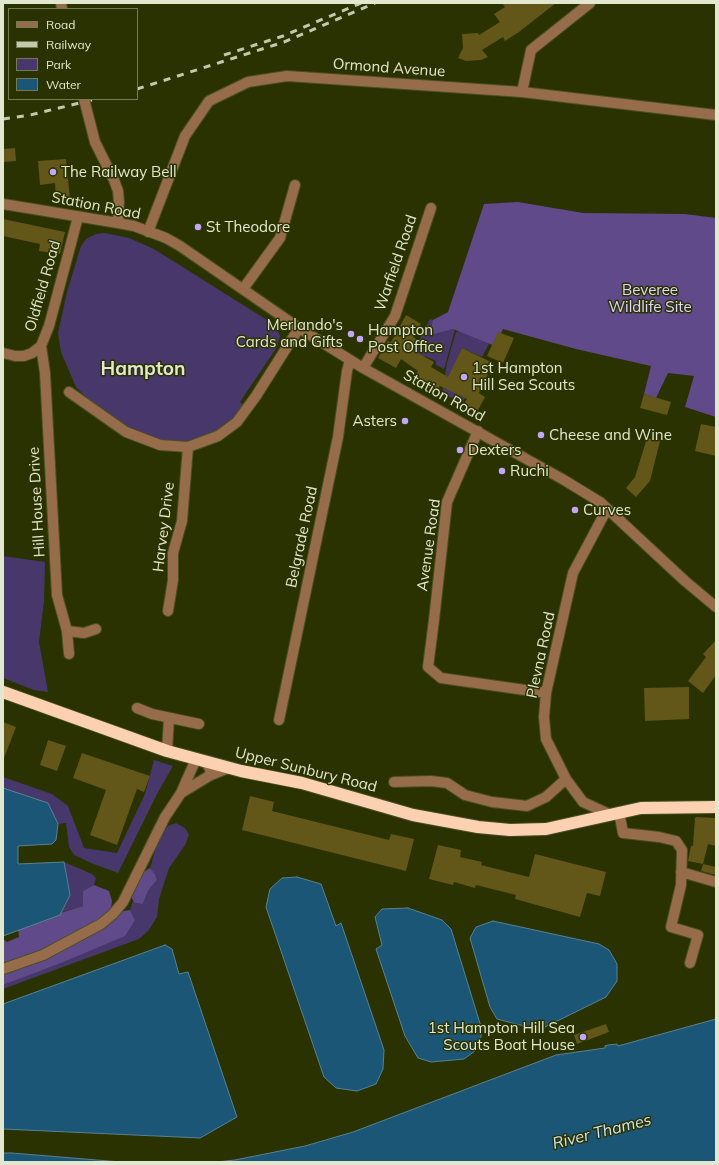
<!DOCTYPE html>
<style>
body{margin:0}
#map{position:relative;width:719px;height:1165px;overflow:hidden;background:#2b3201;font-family:Mulish,sans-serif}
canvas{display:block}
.frame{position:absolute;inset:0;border:4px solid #e2e8cf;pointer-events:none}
.legend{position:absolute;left:8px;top:8px;width:130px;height:92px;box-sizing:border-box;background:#2b3201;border:1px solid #747b53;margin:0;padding:5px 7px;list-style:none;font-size:12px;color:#e2e8cf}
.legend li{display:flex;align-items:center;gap:8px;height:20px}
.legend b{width:20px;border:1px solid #747b53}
</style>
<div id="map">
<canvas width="719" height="1165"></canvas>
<div class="frame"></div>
<ul class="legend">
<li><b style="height:5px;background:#976c4b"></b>Road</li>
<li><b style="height:5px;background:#c3c9ac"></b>Railway</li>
<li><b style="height:11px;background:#48376a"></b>Park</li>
<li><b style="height:11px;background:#1c5677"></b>Water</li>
</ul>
</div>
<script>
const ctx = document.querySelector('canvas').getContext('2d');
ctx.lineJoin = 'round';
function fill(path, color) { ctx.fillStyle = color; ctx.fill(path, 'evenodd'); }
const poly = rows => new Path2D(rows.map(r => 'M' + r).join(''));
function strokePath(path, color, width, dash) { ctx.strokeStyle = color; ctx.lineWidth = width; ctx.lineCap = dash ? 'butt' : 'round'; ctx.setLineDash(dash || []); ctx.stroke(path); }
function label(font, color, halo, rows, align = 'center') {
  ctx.font = font + ' Mulish,sans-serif'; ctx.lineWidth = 3; ctx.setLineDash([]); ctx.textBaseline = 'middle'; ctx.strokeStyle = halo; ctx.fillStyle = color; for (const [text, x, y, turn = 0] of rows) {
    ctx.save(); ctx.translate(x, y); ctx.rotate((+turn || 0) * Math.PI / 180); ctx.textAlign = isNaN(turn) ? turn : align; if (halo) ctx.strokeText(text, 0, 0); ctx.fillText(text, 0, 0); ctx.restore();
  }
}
const green = poly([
 [105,233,129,238,154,249,275,325,280,336,277,347,240,402,244,406,233,420,217,433,195,442,178,443,161,441,133,431,96,407,76,387,61,352,58,333,67,292,81,246,86,239,96,234],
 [430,319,455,330,444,369,436,365,436,361,425,356,418,366,408,360],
 [467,331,490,342,482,357,462,348,456,361,461,364,465,398,462,403,442,393,447,363,456,332],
 [3,556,45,562,44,601,39,642,48,692,34,690,3,678],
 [154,760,173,766,158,792,118,873,91,863,74,855,69,847,66,823,58,824,47,803,3,788,3,777,52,794,68,806,84,848,117,853,145,794],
 [176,823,185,828,189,835,185,845,169,868,159,899,157,917,148,931,139,939,3,989,3,985,56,965,135,920,130,910,133,900,135,903,143,904,148,891,157,880,155,874,150,868,158,841,168,826],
 [64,862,92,874,96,878,94,885,83,891,83,906,62,912,70,895]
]);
const forest = poly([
 [518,202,583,213,685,214,716,218,716,417,685,407,694,376,668,373,656,398,644,394,651,366,576,349,503,329,495,346,453,329,430,335,433,320,448,312,484,204],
 [150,868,155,874,157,880,148,891,143,904,135,903,131,897,135,885,142,873],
 [94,885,109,891,112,901,111,909,119,912,130,910,135,920,125,936,56,965,3,985,3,939,7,942,19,937,18,928,31,922,83,906,83,891]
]);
const water = poly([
 [3,788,48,803,58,824,56,840,52,844,18,846,18,864,64,862,70,895,60,915,3,936,3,788],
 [297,877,321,884,336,926,341,923,384,1050,383,1069,376,1084,357,1091,336,1088,324,1077,266,907,270,889,282,878,297,877],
 [408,908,442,920,451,929,482,1030,479,1048,464,1059,431,1062,418,1058,405,1036,376,949,382,945,375,917,382,909,408,908],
 [493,921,599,944,609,950,617,964,617,981,606,997,539,1030,497,1019,490,1007,470,938,476,927,493,921],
 [165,945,172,949,179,974,188,972,237,1117,200,1138,3,1129,3,1004,165,945],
 [716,1019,716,1162,216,1162,235,1160,305,1146,353,1132,556,1055,605,1048,605,1046,608,1045,617,1044,618,1046,716,1019],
 [3,1153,12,1153,121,1162,3,1162,3,1153]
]);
const building = poly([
 [502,3,556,3,519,32,505,41,503,37,482,50,488,57,481,60,466,61,458,58,463,48,462,34,478,33,479,35,500,22,494,14,505,7],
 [15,148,16,161,3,162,3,149],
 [66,159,70,199,56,200,55,183,40,185,38,161],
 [3,219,65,232,60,254,39,251,40,244,3,236],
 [406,315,421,324,413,337,418,340,412,350,434,362,431,367,448,377,462,348,493,363,479,393,485,397,477,412,464,404,467,399,440,386,436,392,414,378,418,371,401,359,396,368,378,358,388,341,391,342],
 [498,332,514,338,503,363,487,356],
 [644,394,671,402,667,415,640,408],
 [701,424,716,427,716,456,695,451],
 [647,438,660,441,650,481,636,497,626,488,635,477],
 [716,640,716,675,703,693,688,681,706,657,703,654],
 [689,687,689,719,645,721,644,688],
 [3,722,16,727,4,758,3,758],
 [48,740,66,746,57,771,40,765],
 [82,753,150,776,144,792,137,789,117,845,90,835,106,790,73,778],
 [250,796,274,802,272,811,389,840,391,834,414,839,406,871,242,830],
 [696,817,716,818,716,846,708,844,703,864,688,861,691,846,693,846,695,818],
 [438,845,461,850,460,857,482,862,481,865,529,877,535,854,606,872,600,896,587,893,580,917,515,899,516,895,476,885,475,888,454,882,453,885,429,879],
 [703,864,716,867,716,875,701,871],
 [606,1024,609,1032,577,1044,574,1035]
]);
const minor = poly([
 [61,3,62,9],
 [522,92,531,50,590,3],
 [95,142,114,180,118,191,119,202,118,223],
 [3,204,118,223,134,226,166,238,180,246,299,328,363,368,564,480,600,502,685,581,716,607],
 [148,232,185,136,209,101,248,82,287,76,522,92,716,115],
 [243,289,280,238,295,185],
 [41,346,45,373,57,595,67,631,69,654],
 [3,353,15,356,24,356,32,353,41,346,49,326,78,217],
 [363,368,395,316,431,208],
 [69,392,126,432,160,445,188,447,218,436,237,422,256,396,299,328],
 [478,431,447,502,434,620,428,667,441,678,546,693],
 [607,509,573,573,546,693,544,717,546,739,566,779,583,802,609,814],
 [168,611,173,580,173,553,182,521,188,447],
 [67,631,84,633,96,629],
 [137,708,152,714,199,724],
 [279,720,338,437,347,371,350,360],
 [167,751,169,718],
 [394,782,431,781,447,783,465,795,492,802,527,806,546,797,566,779],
 [181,793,209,776,226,769,233,769],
 [619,812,623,833,659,837,676,841,682,850,681,885,671,927,698,935,690,963],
 [681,872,716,882],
 [3,969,43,955,101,924,113,914,123,902,165,817,181,793,196,759,206,763,209,767,211,772,209,776]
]);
const highway = poly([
 [3,692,167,751,241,771,302,783,413,815,478,827,510,830,546,829,641,808,716,807]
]);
const rail = poly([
 [224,55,283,36,361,3],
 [137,89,284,42,375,3],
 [3,119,30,115,96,99]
]);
const minorBridge = poly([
 [84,99,95,142]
]);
const markers = [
 [53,172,4,"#c0a8f4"],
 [198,227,4,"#c0a8f4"],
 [351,334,4,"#c0a8f4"],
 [360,339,4,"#c0a8f4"],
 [464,377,4,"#c0a8f4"],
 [405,421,4,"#c0a8f4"],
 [541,435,4,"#c0a8f4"],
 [460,450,4,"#c0a8f4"],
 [502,471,4,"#c0a8f4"],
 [575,510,4,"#c0a8f4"],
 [583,1037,4,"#c0a8f4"]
];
const streetNames = [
 ["Ormond Avenue",389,68,4],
 ["Station Road",96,206,11],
 ["Warfield Road",396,263,-71],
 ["Oldfield Road",43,286,-74],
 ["Station Road",444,396,29],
 ["Hill House Drive",37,502,-93],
 ["Harvey Drive",164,527,-83],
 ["Belgrade Road",302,537,-78],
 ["Avenue Road",429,545,-82],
 ["Plevna Road",541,655,-78],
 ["Upper Sunbury Road",306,770,14]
];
const poiNames = [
 ["The Railway Bell",61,172],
 ["St Theodore",206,227],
 ["Merlando's",343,325,"right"],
 ["Cards and Gifts",343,342,"right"],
 ["Hampton",368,330],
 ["Post Office",368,347],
 ["1st Hampton",472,368],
 ["Hill Sea Scouts",472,385],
 ["Asters",397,421,"right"],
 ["Cheese and Wine",549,435],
 ["Dexters",468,450],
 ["Ruchi",510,471],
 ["Curves",583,510],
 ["1st Hampton Hill Sea",575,1028,"right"],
 ["Scouts Boat House",575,1045,"right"]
];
const parkNames = [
 ["Beveree",650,290],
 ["Wildlife Site",650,307]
];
const waterNames = [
 ["River Thames",602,1132,-14]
];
const districtNames = [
 ["Hampton",143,369]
];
fill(green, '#48376a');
fill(forest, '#604a89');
fill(water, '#1c5677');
strokePath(water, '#578291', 1);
fill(building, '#625619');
strokePath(minor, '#484f22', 12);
strokePath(highway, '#484f22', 14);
strokePath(minor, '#976c4b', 10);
strokePath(highway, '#fcd1b2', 12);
strokePath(rail, '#c3c9ac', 3, [7, 7]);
strokePath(minorBridge, '#484f22', 12, []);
strokePath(minorBridge, '#976c4b', 10);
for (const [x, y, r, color] of markers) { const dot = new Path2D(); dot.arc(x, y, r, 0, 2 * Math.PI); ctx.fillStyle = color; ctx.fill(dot); strokePath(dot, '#2b3201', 1.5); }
label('15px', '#e2e8cf', '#2b3201', streetNames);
label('15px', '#e2e8cf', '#2b3201', poiNames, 'left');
label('15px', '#e1d6fc', '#2b3201', parkNames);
label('italic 16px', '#d1e4f0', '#2b3201', waterNames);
label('bold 19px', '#e2e8cf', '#2b3201', districtNames);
</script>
